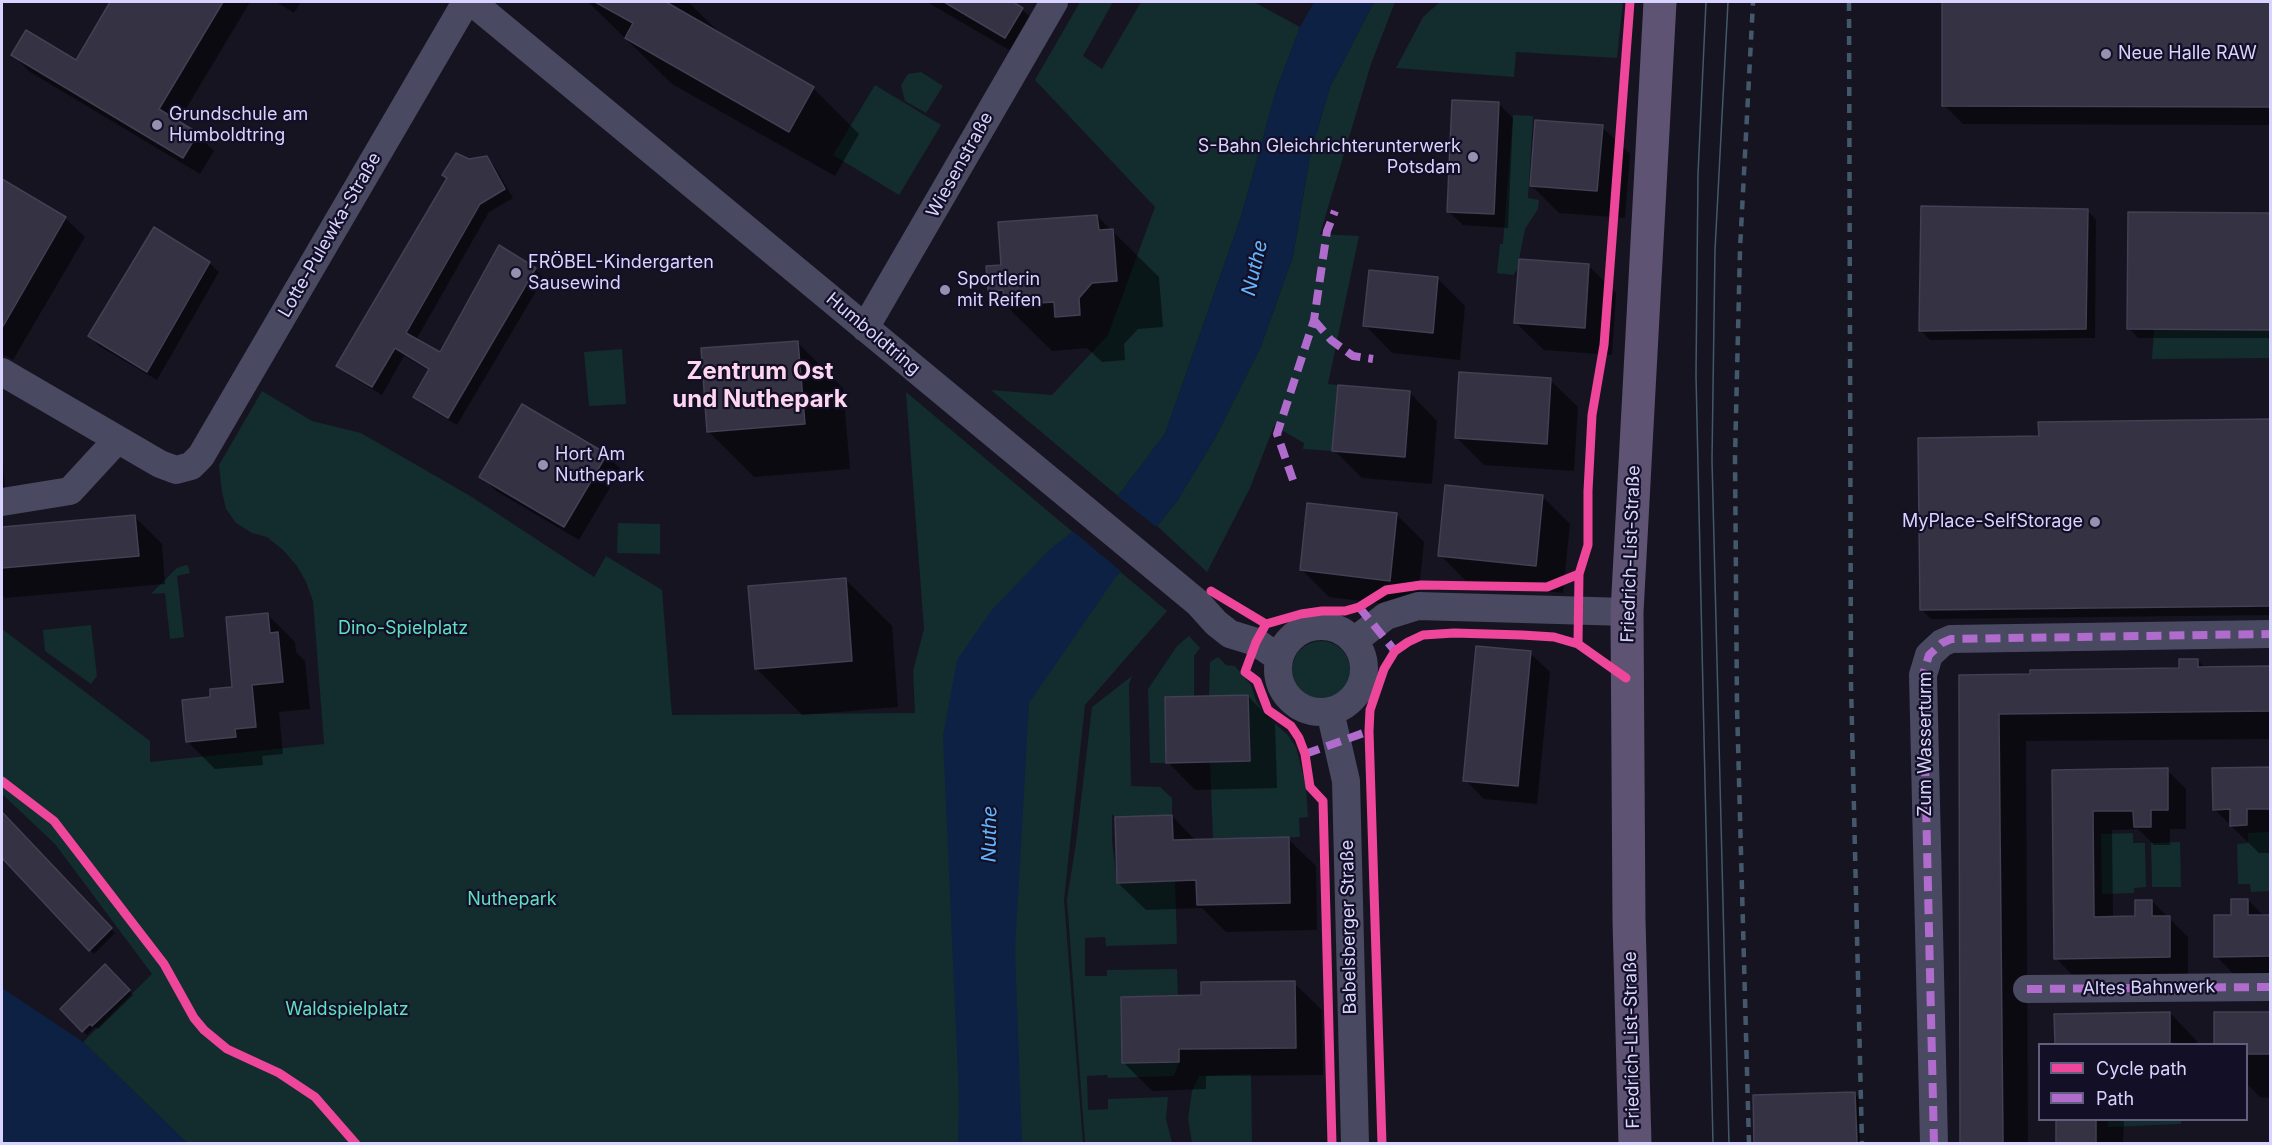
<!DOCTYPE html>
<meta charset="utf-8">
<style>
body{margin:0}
#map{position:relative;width:2272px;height:1145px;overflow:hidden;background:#161421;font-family:Inter,sans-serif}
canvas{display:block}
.frame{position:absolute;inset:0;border:3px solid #d9d4ff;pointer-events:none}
.legend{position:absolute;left:2038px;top:1043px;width:210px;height:78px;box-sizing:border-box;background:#130f26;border:2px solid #625e7d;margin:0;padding:8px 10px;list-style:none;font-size:18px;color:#d9d4ff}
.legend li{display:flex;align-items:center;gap:12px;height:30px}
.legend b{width:30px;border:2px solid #625e7d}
</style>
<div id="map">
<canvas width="2272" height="1145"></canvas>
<div class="frame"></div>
<ul class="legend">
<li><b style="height:8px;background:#ed469a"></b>Cycle path</li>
<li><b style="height:8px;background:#b06ccc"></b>Path</li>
</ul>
</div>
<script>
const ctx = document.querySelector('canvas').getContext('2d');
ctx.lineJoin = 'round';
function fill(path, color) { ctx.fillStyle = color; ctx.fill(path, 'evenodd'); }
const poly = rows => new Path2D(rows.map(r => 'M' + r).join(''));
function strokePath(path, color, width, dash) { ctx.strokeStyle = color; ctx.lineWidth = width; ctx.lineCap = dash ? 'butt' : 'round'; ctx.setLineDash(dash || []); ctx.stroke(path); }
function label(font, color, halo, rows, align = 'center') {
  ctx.font = font + ' Inter,sans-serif'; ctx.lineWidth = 4.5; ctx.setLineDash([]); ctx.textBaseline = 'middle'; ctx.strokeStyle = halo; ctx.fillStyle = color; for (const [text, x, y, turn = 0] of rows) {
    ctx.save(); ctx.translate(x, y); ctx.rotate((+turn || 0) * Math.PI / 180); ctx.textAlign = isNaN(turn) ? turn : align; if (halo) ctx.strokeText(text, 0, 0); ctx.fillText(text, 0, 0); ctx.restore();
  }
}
const green = poly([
 [1080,2,1113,2,1083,56,1102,69,1141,2,1254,2,1300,27,1276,91,1241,217,1165,434,1118,496,991,390,1052,395,1108,335,1155,207,1035,80],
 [1374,2,1395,2,1371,64,1320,234,1359,236,1328,384,1338,385,1332,451,1303,449,1304,443,1274,426,1250,488,1207,572,1157,526,1177,501,1215,438,1261,346,1293,256,1310,156,1330,87],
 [1440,2,1623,2,1617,58,1516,52,1514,77,1396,68,1423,17],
 [921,72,943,86,926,113,905,101,901,85,908,74],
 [875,85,941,125,899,195,833,155],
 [1513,115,1533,116,1528,198,1539,200,1538,209,1525,229,1517,270,1513,275,1497,273,1500,244,1503,244],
 [2154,329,2270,330,2270,358,2152,359],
 [622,349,626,404,589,406,584,352],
 [262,391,312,421,361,433,472,497,594,577,606,556,662,590,672,715,915,713,913,671,924,629,906,392,1167,611,1085,705,1064,900,1083,1143,187,1143,83,1042,152,974,55,844,2,794,2,629,150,741,150,762,324,744,313,601,306,582,297,566,283,550,267,537,252,533,236,523,226,509,222,492,219,465],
 [618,523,660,524,660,554,617,553],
 [186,565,188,566,190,573,177,576,184,637,170,639,165,593,151,594,177,568],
 [91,625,97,676,91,684,45,651,43,630],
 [1189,636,1200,648,1194,656,1194,696,1165,697,1166,763,1150,763,1148,689,1177,646],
 '1292 670a29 29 0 1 1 58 0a29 29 0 1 1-58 0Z',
 [1218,657,1226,665,1235,666,1251,685,1256,701,1265,715,1288,735,1296,747,1306,786,1308,817,1299,818,1300,837,1213,839,1210,762,1250,761,1248,695,1209,696,1210,662],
 [1132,676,1129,684,1131,786,1160,787,1172,798,1172,815,1115,817,1112,814,1112,841,1117,883,1175,881,1177,944,1106,946,1105,937,1085,938,1085,976,1107,976,1107,970,1177,969,1178,995,1121,997,1122,1063,1179,1062,1174,1076,1108,1078,1107,1075,1087,1076,1088,1110,1108,1109,1108,1099,1168,1097,1166,1119,1172,1143,1085,1143,1067,900,1076,843,1092,707],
 [2270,832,2270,891,2251,892,2250,884,2238,884,2237,844,2248,843,2248,833],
 [2133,833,2133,843,2145,843,2146,887,2134,888,2134,893,2102,894,2101,834],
 [2180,842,2181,887,2152,887,2151,843],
 [1251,1074,1252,1143,1192,1143,1188,1119,1192,1091,1199,1076],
 [2108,1120,2181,1120,2181,1124,2108,1127]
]);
const water = poly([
 [1314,2,1374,2,1330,87,1310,156,1293,256,1261,346,1215,438,1177,501,1113,581,1029,703,1015,950,1022,1143,958,1143,959,1097,943,736,957,660,991,611,1049,550,1118,496,1165,434,1241,217,1276,91,1300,27],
 [2,988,83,1042,187,1143,2,1143]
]);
const pier = poly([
 [1115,494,1159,529,1123,573,1070,529]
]);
const shadow = poly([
 [112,2,250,2,178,122,197,134,214,151,200,174,30,72,13,55,77,62],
 [276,2,301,2,294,13],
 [588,2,688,2,719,32,813,88,859,134,835,176,672,84],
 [927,2,1010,2,1022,9,1050,37,1033,64],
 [1944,2,2270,2,2270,125,1963,124,1944,105],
 [1499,104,1513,118,1508,228,1463,225,1448,211],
 [1602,127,1630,154,1625,218,1559,213,1532,186],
 [486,158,495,167,513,198,489,212,416,340,440,354,535,269,544,278,457,425,423,405,415,397,430,371,404,356,382,395,347,374,338,366,469,160],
 [2,181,65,218,85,237,13,360,2,354],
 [2087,210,2096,220,2095,338,1930,340,1920,330],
 [2270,214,2270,338,2138,338,2129,328],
 [1097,216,1159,277,1163,327,1138,329,1124,344,1125,360,1102,362,1087,348,1052,351,990,290,1003,267],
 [209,263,219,272,157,380,99,346,90,336],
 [1589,266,1616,293,1612,355,1544,350,1516,323],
 [1438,279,1465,306,1460,360,1392,353,1365,325],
 [797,342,843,388,850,469,754,477,708,431],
 [1550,380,1578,407,1574,471,1484,465,1456,437],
 [1410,393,1437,421,1432,484,1362,478,1334,450],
 [2270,420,2270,615,1931,619,1922,610,2040,437],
 [2,449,5,488,2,488],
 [606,455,621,469,579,540,496,491,481,476],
 [1542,496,1570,524,1563,593,1468,583,1440,555],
 [1396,514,1424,542,1417,608,1329,597,1301,569],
 [134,516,162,544,165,584,5,598,2,595,2,528],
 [846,580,892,626,898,707,802,715,757,669],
 [267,614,295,642,296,652,305,661,310,709,279,712,283,754,262,756,263,765,215,769,187,741,212,698,234,688],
 [1530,653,1550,672,1537,804,1484,799,1465,780],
 [2198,660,2206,669,2270,668,2270,739,2026,741,2028,1144,1962,1144,1960,676,2181,669],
 [1248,696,1275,724,1277,788,1195,790,1168,762],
 [2270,769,2270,853,2259,853,2214,809],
 [2167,770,2186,789,2186,829,2170,829,2170,845,2154,845,2138,829,2112,830,2113,918,2137,918,2152,901,2188,937,2188,976,2075,978,2056,958,2053,771],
 [2,814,115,933,94,954,2,856],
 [1172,816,1196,841,1288,839,1316,866,1317,930,1226,932,1202,908,1146,910,1118,883],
 [2248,900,2264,916,2270,916,2270,984,2243,984,2216,956],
 [105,966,133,995,98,1029,95,1027,87,1035,62,1009],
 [1294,983,1322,1010,1323,1075,1206,1076,1206,1089,1152,1091,1124,1063,1202,996],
 [2170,1013,2197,1041,2197,1044,2056,1044,2056,1015],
 [2270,1013,2270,1098,2260,1097,2246,1083,2246,1044,2216,1044,2215,1014],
 [1855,1094,1859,1098,1860,1144,1756,1144,1755,1097],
 [2057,1120,2124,1120,2123,1144,2057,1144]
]);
const building = poly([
 [110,2,223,2,159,109,198,133,183,158,11,55,26,30,76,60,110,2],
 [595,2,666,2,814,87,789,132,625,38,633,23,595,2],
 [944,2,1013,2,1023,8,1005,38,944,2],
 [1942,2,2271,2,2271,107,1942,106,1942,2],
 [1452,100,1499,102,1494,214,1447,212,1452,100],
 [1535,120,1603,125,1597,191,1530,186,1535,120],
 [456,153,469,159,487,156,505,189,480,204,406,333,440,352,499,245,536,268,448,418,413,397,429,369,395,348,372,387,336,366,447,178,442,175,456,153],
 [2,179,66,217,2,328,2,179],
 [1921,206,2088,209,2086,329,1919,331,1921,206],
 [2128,212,2271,213,2271,330,2127,329,2128,212],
 [1097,215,1099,230,1113,229,1117,281,1092,283,1079,298,1080,315,1055,317,1054,302,1004,305,1003,290,988,291,986,266,1001,265,998,222,1097,215],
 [154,227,210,262,147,372,88,336,154,227],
 [1519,259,1589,264,1585,328,1514,323,1519,259],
 [1369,270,1438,277,1433,333,1363,326,1369,270],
 [798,341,805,424,707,432,701,348,798,341],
 [1459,372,1551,378,1547,444,1455,438,1459,372],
 [1338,385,1410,391,1405,457,1332,451,1338,385],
 [522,404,607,454,564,527,479,477,522,404],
 [2271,419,2271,606,1920,610,1918,438,2039,436,2038,422,2271,419],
 [1445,485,1543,495,1536,566,1438,556,1445,485],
 [1307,503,1397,513,1390,581,1300,570,1307,503],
 [135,515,139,556,2,568,2,527,135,515],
 [846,578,852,661,755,669,748,586,846,578],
 [268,613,270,633,278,632,283,682,252,685,256,727,235,729,236,737,186,742,182,700,210,697,210,689,232,687,226,617,268,613],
 [1476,646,1531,651,1518,786,1463,781,1476,646],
 [2179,659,2198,659,2198,667,2271,666,2271,711,1999,714,2003,1143,1960,1143,1959,675,2030,674,2030,670,2179,668,2179,659],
 [1248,695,1250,761,1166,763,1165,697,1248,695],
 [2271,767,2271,809,2247,809,2247,825,2230,826,2230,809,2213,810,2212,768,2271,767],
 [2168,768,2168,810,2151,810,2151,827,2134,827,2133,811,2093,811,2094,917,2135,916,2135,900,2152,900,2152,916,2170,916,2170,957,2054,959,2052,770,2168,768],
 [2,812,112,928,89,951,2,858,2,812],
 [1172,815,1173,840,1289,837,1290,903,1197,905,1196,880,1117,883,1115,817,1172,815],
 [2231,899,2248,899,2248,915,2271,915,2271,956,2214,957,2214,915,2231,915,2231,899],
 [105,964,130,990,92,1026,90,1024,82,1032,60,1009,105,964],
 [1295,981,1296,1048,1179,1049,1179,1062,1122,1063,1121,997,1201,995,1201,982,1295,981],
 [2170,1012,2170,1044,2055,1044,2054,1014,2170,1012],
 [2214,1012,2271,1012,2271,1054,2247,1054,2247,1044,2214,1044,2214,1012],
 [1855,1092,1857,1143,1754,1143,1753,1095,1855,1092],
 [2056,1119,2096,1119,2096,1143,2056,1143,2056,1119]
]);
const minor = poly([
 [472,2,1198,603,1216,623,1230,634,1256,642,1279,658],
 [865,328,1054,2],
 [2,372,160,464,176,470,191,466,201,456,466,2],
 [2,502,70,491,117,440],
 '1278 669a43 43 0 1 1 86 0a43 43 0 1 1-86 0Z',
 [1354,641,1386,616,1418,606,1627,612],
 [1330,711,1346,781,1355,1144],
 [2027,989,2270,987],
 [1934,1144,1923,675,1929,655,1942,643,1951,639,2270,634]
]);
const major = poly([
 [1635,1144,1629,920,1627,612,1660,2]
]);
const tram = poly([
 [1706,2,1698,174,1696,375,1713,1144],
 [1728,2,1715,250,1712,460,1729,1144]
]);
const rail = poly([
 [1849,2,1851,684,1862,1144],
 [1749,1144,1737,707,1735,457,1740,249,1753,2]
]);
const quiet = poly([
 [1314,320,1331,340,1353,356,1373,359],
 [1293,480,1277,434,1314,320,1327,231,1335,211],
 [1359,607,1395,651],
 [1305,754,1369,731],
 [2027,989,2270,987],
 [1934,1144,1923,675,1929,655,1942,643,1951,639,2270,634]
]);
const cycleway = poly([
 [1211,591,1266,624,1301,614,1322,611,1345,611,1359,607,1386,590,1421,585,1547,587,1579,574],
 [1266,624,1256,642,1245,672,1257,681,1268,710,1291,726,1299,738,1305,754,1310,787,1323,801,1332,1144],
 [1578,644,1579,574,1588,545,1588,491,1592,415,1604,345,1630,2],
 [2,781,54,821,164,964,194,1018,204,1030,227,1049,279,1073,315,1097,356,1144],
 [1382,1144,1369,731,1370,710,1384,669,1395,651,1408,642,1423,635,1454,633,1522,635,1554,637,1578,644,1626,678]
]);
const markers = [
 [2106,54,6,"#9591b1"],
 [157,125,6,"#9591b1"],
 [1473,157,6,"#9591b1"],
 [516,273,6,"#9591b1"],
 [945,290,6,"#9591b1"],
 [543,465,6,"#9591b1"],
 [2095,522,6,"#9591b1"]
];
const poiNames = [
 ["Neue Halle RAW",2118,54],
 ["Grundschule am",169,115],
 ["Humboldtring",169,136],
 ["S-Bahn Gleichrichterunterwerk",1461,147,"right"],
 ["Potsdam",1461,168,"right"],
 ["FRÖBEL-Kindergarten",528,263],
 ["Sausewind",528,284],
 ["Sportlerin",957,280],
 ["mit Reifen",957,301],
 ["Hort Am",555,455],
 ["Nuthepark",555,476],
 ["MyPlace-SelfStorage",2083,522,"right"]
];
const streetNames = [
 ["Wiesenstraße",960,165,-61],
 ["Lotte-Pulewka-Straße",330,235,-60],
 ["Humboldtring",873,334,40],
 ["Friedrich-List-Straße",1631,554,-88],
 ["Zum Wasserturm",1926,744,-90],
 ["Babelsberger Straße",1349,927,-91],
 ["Altes Bahnwerk",2149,988,-1],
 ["Friedrich-List-Straße",1632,1040,-91]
];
const parkNames = [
 ["Dino-Spielplatz",403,629],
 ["Nuthepark",512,900],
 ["Waldspielplatz",347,1010]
];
const waterNames = [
 ["Nuthe",1255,268,-77],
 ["Nuthe",990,834,-89]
];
const districtNames = [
 ["Zentrum Ost",760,372],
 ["und Nuthepark",760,400]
];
fill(green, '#132c2d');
fill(water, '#0d2144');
fill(pier, '#161421');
fill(shadow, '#0007');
fill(building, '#343243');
strokePath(building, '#433f54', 1.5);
strokePath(minor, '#4a4962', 28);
strokePath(major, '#5e5373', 33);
strokePath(tram, '#43596b', 1.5);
strokePath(rail, '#43596b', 4.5, [9, 8]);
strokePath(quiet, '#b06ccc', 8, [15, 8]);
strokePath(cycleway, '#ed469a', 9);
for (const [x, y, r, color] of markers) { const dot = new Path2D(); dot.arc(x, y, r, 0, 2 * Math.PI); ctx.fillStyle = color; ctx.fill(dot); strokePath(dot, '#130f26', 2); }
label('18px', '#d9d4ff', '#130f26', poiNames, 'left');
label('18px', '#d9d4ff', '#130f26', streetNames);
label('18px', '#5fe0c0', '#130f26', parkNames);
label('italic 20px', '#62b6ff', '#130f26', waterNames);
label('bold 24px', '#ffd6f0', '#130f26', districtNames);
</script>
